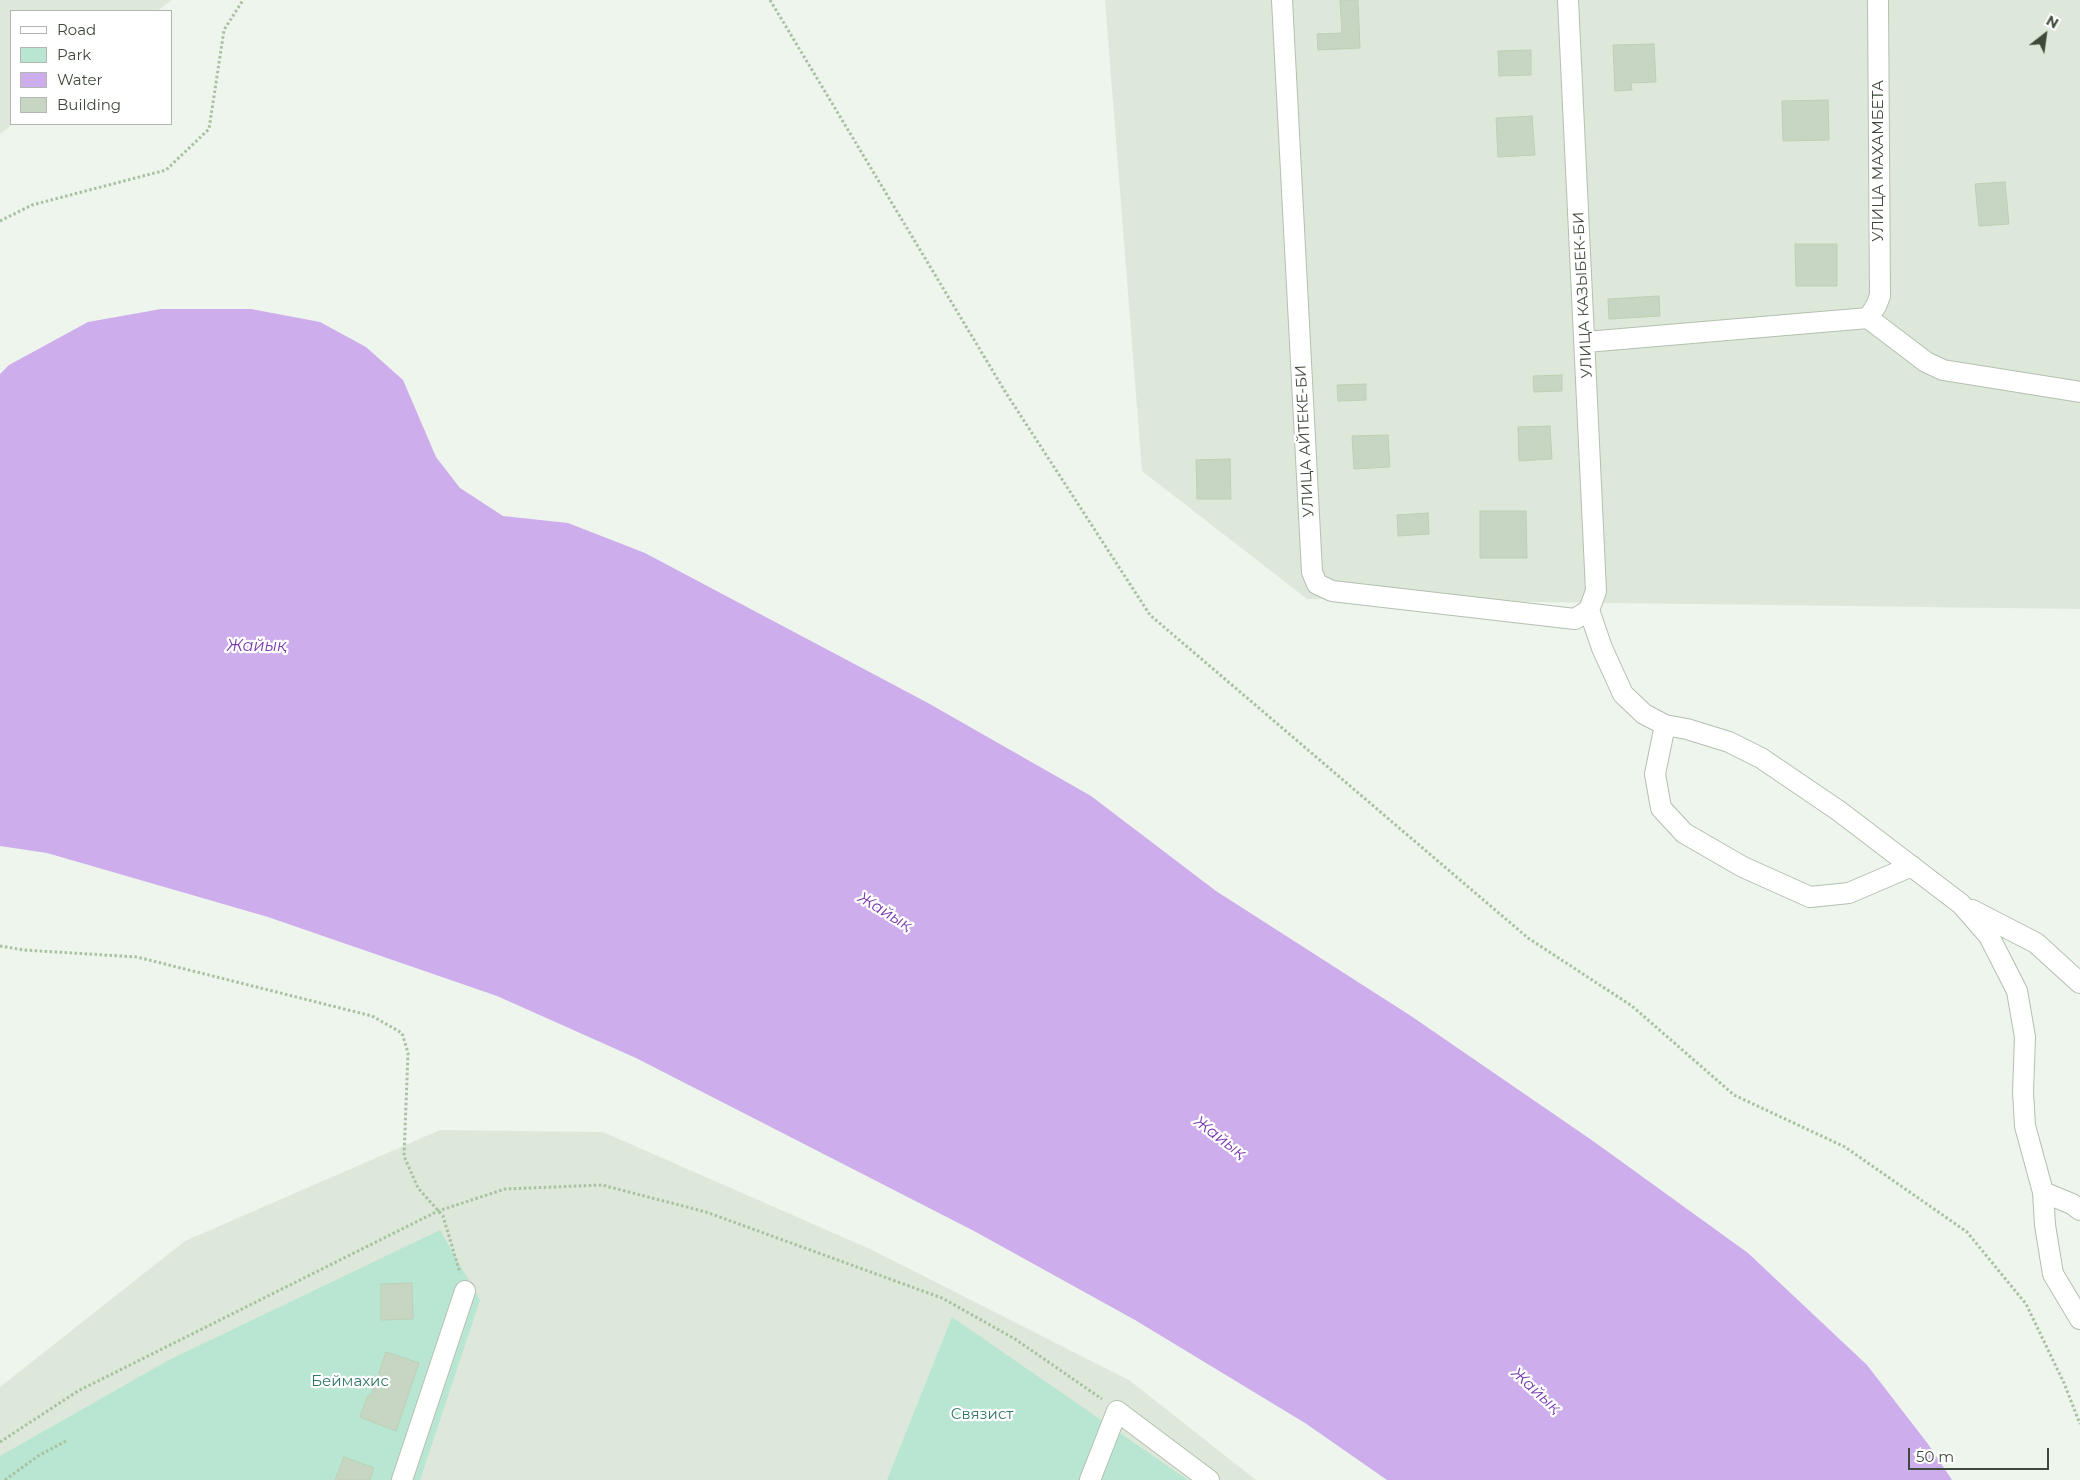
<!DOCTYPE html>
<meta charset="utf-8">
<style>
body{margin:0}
#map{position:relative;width:2080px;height:1480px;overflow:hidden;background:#edf5ec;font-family:Montserrat,sans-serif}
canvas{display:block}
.legend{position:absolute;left:10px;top:10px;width:162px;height:115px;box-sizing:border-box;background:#fff;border:1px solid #b2b6b0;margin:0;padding:6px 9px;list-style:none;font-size:15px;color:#3e493a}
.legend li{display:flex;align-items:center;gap:10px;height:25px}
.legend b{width:25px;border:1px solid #b2b6b0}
.north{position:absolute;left:2020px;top:10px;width:50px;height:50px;-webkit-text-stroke:4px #fff;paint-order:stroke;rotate:30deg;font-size:14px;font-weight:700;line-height:20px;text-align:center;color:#3e493a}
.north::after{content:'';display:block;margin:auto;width:18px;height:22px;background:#3e493a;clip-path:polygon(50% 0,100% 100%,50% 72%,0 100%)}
.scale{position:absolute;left:1908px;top:1448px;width:141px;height:22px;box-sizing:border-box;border:2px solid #3e493a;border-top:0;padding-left:6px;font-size:15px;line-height:18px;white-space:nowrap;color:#3e493a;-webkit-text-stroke:4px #fff;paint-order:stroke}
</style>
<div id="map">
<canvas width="2080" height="1480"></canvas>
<ul class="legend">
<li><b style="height:6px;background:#fff"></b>Road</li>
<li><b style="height:14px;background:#b8e6d2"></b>Park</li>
<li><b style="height:14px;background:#ceadec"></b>Water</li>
<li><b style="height:14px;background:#c7d6c2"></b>Building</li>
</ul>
<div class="north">N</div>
<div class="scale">50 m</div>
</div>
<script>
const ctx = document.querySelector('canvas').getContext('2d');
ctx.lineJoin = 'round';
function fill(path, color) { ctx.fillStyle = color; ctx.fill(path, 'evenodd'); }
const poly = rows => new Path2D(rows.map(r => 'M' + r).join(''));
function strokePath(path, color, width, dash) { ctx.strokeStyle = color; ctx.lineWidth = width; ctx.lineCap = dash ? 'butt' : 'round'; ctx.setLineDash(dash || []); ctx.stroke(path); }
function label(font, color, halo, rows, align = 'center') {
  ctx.font = font + ' Montserrat,sans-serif'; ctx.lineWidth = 4.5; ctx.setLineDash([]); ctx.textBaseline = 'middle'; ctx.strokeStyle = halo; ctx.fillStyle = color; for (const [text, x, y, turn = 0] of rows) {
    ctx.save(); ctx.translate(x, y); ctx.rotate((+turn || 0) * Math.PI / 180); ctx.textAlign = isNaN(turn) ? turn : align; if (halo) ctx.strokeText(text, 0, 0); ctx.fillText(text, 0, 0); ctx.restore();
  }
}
const residential = poly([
 [0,0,172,0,157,11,11,11,11,124,13,124,0,134],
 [1105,0,2080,0,2080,609,1307,599,1142,471],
 [440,1130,603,1132,870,1249,1129,1380,1256,1480,0,1480,0,1387,185,1241]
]);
const green = poly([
 [440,1230,480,1300,420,1480,0,1480,0,1456,169,1360],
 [952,1317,1188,1480,887,1480]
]);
const water = poly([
 [161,309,251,309,320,322,366,347,403,380,436,457,460,488,503,516,568,523,645,553,928,703,1091,796,1216,891,1411,1016,1593,1141,1748,1253,1867,1365,1928,1444,1952,1480,1387,1480,1305,1423,1135,1320,974,1231,636,1058,497,996,268,917,47,853,0,846,0,374,9,365,88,322]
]);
const building = poly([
 [1340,0,1358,0,1360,48,1318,50,1317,34,1342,33,1340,0],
 [1654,44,1656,82,1631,83,1632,90,1615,91,1613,45,1654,44],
 [1531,50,1531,75,1499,76,1498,51,1531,50],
 [1828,100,1829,140,1783,141,1782,101,1828,100],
 [1532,116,1535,155,1498,157,1496,118,1532,116],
 [2005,182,2009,224,1979,226,1975,184,2005,182],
 [1795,244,1837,244,1837,286,1796,286,1795,244],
 [1659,296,1660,316,1609,319,1608,299,1659,296],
 [1562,375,1562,391,1534,392,1533,376,1562,375],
 [1366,384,1366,400,1338,401,1337,385,1366,384],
 [1550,426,1552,459,1519,461,1518,427,1550,426],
 [1388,435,1390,467,1354,469,1352,436,1388,435],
 [1230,459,1231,499,1197,499,1196,460,1230,459],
 [1480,511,1526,511,1527,558,1480,558,1480,511],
 [1428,513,1429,534,1398,536,1397,515,1428,513],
 [412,1283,413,1319,381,1320,381,1284,412,1283],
 [386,1352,419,1363,396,1431,360,1417,368,1395,371,1396,386,1352],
 [344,1457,374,1468,370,1480,335,1480,344,1457]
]);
const path = poly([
 [770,0,1006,393,1150,615,1528,938,1632,1006,1734,1095,1845,1147,1967,1232,2026,1304,2064,1383,2080,1424],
 [0,221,32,205,166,170,209,129,224,30,243,0],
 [0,946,24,950,137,957,372,1016,402,1033,408,1053,404,1156,418,1188,443,1216,460,1273],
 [0,1442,78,1391,438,1211,505,1189,602,1185,706,1212,942,1298,1015,1339,1102,1399],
 [5,1480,38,1456,66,1441]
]);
const minor = poly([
 [1282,0,1312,572,1317,584,1332,591,1575,619,1589,610,1596,591,1568,0],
 [1868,318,1876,306,1880,296,1878,0],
 [1586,342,1868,318,1926,362,1943,370,2080,392],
 [1589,610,1602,648,1623,694,1644,714,1665,725,1687,729,1729,742,1761,758,1839,811,1961,904,1989,936,2017,991,2025,1037,2023,1092,2025,1126,2043,1192,2045,1225,2053,1274,2080,1319],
 [1665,725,1655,774,1661,808,1684,833,1743,867,1810,897,1849,893,1912,866],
 [1972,910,2036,943,2080,983],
 [2043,1192,2072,1204,2080,1210],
 [402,1480,465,1291],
 [1090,1480,1117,1411,1209,1480]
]);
const streetNames = [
 ["УЛИЦА МАХАМБЕТА",1879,161,-90],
 ["УЛИЦА КАЗЫБЕК-БИ",1583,295,-93],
 ["УЛИЦА АЙТЕКЕ-БИ",1305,441,-93]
];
const parkNames = [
 ["Беймахис",350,1382],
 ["Связист",982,1415]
];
const waterNames = [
 ["Жайық",257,646],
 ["Жайық",885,912,31],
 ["Жайық",1220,1138,37],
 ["Жайық",1536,1391,42]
];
fill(residential, '#dde8da');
fill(green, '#b8e6d2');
fill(water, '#ceadec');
fill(building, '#c7d6c2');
strokePath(building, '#bdd0b5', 1);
strokePath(minor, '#b3c0af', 22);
strokePath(path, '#a8c1a1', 3, [2.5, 2.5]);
strokePath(minor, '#fff', 20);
label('15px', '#3e493a', '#fff', streetNames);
label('15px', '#307765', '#fff', parkNames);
label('italic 16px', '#7839ae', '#fff', waterNames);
</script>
